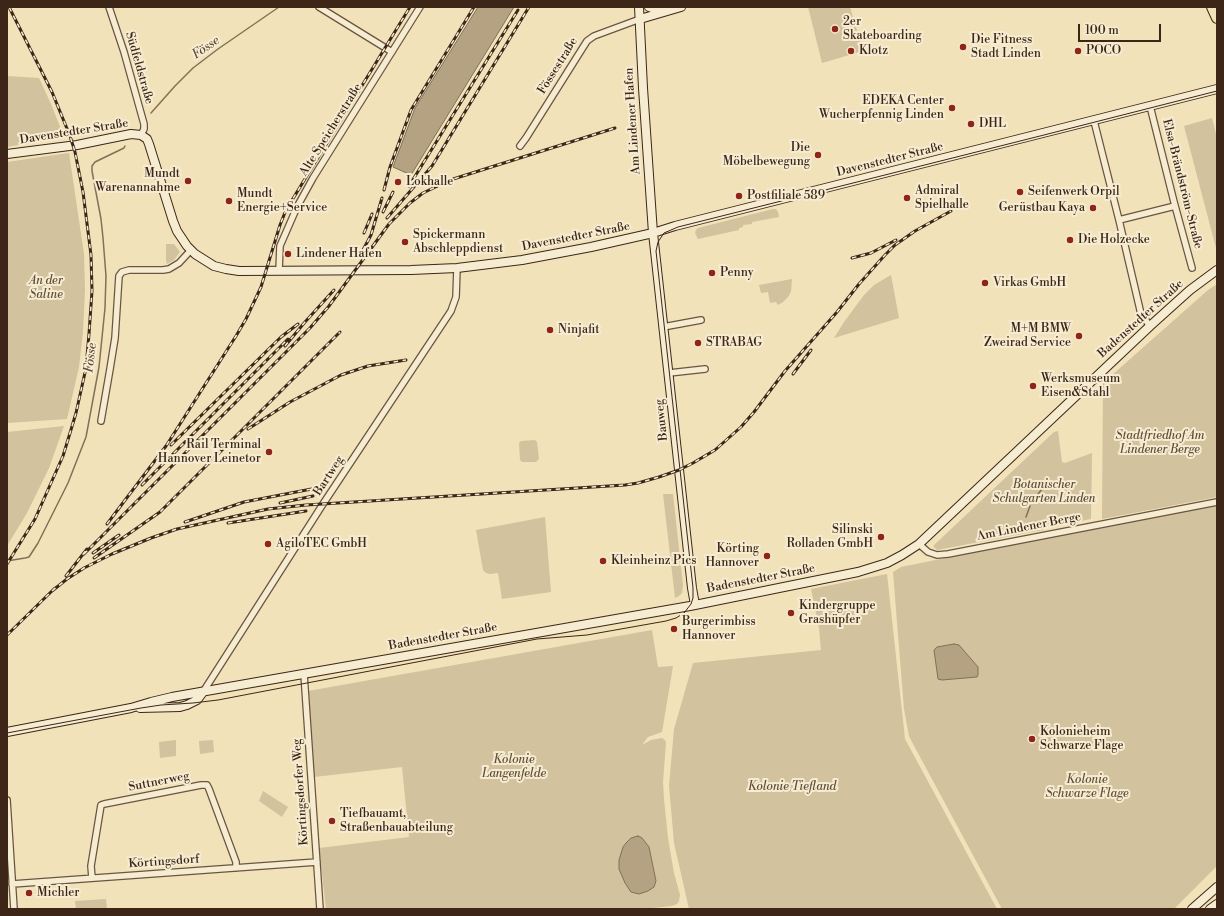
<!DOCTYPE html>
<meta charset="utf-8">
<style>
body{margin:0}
#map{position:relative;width:1224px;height:916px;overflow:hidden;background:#f1e2b9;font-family:"Libre Bodoni",serif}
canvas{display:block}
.frame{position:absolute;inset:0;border:8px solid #3d2617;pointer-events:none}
.scale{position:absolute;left:1078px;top:24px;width:83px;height:18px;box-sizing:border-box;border:2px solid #3d2617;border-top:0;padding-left:5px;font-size:12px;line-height:14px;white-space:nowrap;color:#3d2617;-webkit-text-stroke:3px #f6ecd2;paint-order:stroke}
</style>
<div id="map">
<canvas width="1224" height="916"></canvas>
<div class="frame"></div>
<div class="scale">100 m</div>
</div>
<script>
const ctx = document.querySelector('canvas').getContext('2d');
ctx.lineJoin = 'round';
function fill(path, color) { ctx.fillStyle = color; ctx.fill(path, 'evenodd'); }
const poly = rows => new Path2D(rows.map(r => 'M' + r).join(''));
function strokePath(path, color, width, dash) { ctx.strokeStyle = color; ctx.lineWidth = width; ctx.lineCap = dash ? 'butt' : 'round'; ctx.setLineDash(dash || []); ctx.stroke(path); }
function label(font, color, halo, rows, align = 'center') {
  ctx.font = font + ' "Libre Bodoni",serif'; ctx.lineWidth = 4; ctx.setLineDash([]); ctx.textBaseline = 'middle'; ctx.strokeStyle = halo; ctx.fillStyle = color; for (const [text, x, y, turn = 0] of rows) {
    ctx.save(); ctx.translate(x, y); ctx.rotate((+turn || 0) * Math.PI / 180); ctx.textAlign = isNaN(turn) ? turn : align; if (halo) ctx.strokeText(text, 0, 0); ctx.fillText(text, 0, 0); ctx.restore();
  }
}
const green = poly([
 [808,7,850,7,863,51,822,63],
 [7,76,39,78,51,104,64,137,7,147],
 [1212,118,1217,138,1217,252,1184,126],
 [69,153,84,254,85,290,83,332,79,367,67,419,7,423,7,162],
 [773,209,776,209,778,212,779,217,752,222,752,224,743,225,743,227,739,228,739,230,698,239,695,233,696,230,698,228],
 [166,244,174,244,180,252,174,260,167,264,166,260],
 [891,275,899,318,834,338,844,322,864,295,874,285],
 [792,279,791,292,788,297,783,302,778,305,776,302,770,303,768,292,761,293,759,285],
 [1217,284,1217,497,1102,519,1103,383,1208,290],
 [64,426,49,468,27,513,7,546,7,432],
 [1058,431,1062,462,1065,463,1092,453,1091,519,1044,528,1043,530,937,550,933,546,1054,432],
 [535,440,537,442,539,459,536,462,522,462,520,460,519,443,521,441],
 [663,494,673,494,683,585,682,593,679,596,675,598],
 [1217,503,1217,866,1174,909,1002,909,912,742,909,736,904,709,893,572,901,567],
 [545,517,551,592,502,599,498,573,490,574,486,573,483,570,476,530],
 [887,574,905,739,997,909,689,909,674,843,669,786,674,729,693,663,821,650,819,628,811,589],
 [652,630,658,667,673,666,662,732,648,737,642,745,651,740,662,738,665,740,666,743,663,782,664,799,668,838,674,873,680,895,679,901,677,904,672,906,643,909,628,908,628,909,326,909,319,848,409,837,402,767,314,777,308,691],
 [176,740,176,756,160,758,159,742],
 [213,740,214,752,200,754,199,741],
 [263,791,288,807,282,817,259,801],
 [106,899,107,909,76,909,75,901]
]);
const water = poly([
 [478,7,514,7,411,175,393,167,415,108,478,7],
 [954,644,959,645,978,667,978,675,977,677,942,680,938,679,934,650,937,647,954,644],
 [638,836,642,838,649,847,656,881,654,887,648,891,639,894,631,892,625,883,619,869,619,860,623,847,626,843,631,838,638,836]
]);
const stream = poly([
 [151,113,175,86,193,68,218,49,279,7],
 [1031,503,1042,489],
 [1026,517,1030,506],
 [7,561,25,558,29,557,38,543,68,483,86,437,99,367,105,308,106,276,103,238,101,219,92,171,92,166,95,162,124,148,125,146]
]);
const street = poly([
 [109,7,124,52,144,124,144,129,141,135],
 [319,7,392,52],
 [1150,106,1174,202,1192,268],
 [1094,121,1119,220,1141,314,1150,326],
 [520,146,526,138,587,41,594,36,640,19],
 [1119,220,1175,206],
 [279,271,280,246,297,207,313,178,420,7],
 [663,327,701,320],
 [669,373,705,369],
 [101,421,110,369,115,338,119,276,122,272,129,270,163,270,169,269,179,263,191,250],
 [919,544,928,552,937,555,948,554,1217,502],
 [304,674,320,909],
 [203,692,323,504,451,311,456,297,457,268],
 [7,800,14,909],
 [92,878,91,866,101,805,104,804,201,785,207,785,209,789,236,862,236,868],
 [12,884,317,862]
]);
const secondary = poly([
 [639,7,643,88,653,233,692,588,695,605],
 [649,7,665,11],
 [640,19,681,7],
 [7,154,77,145,131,134,141,135,147,139,149,144,173,221,177,231,187,246,195,254,214,266,226,269,239,271,411,270,457,268,522,260,591,247,653,233,675,226,1217,89],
 [140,708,180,707,187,705,197,700,203,692],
 [7,732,131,708,151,702,172,697,690,606,858,572,887,563,902,555,919,544,1150,326,1190,290,1217,270],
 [1192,909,1217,887],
 [1210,909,1217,904]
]);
const highway = poly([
 [1212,7,1217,18]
]);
const tram = poly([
 [7,733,141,708,161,705,193,703,218,700,537,639,587,635,666,621,676,618,684,613,691,604,693,598,693,588,656,251,658,242,664,233,678,227,1040,136,1217,91]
]);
const rail = poly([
 [409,186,518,10],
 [384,190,390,167,411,110,474,7],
 [383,212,393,192],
 [387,218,432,166,529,7],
 [364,233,372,214],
 [363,250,371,235,382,198],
 [852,258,871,253,896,240],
 [285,346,305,322,334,290],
 [793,374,811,350],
 [248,429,290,402,341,375,368,366,406,360],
 [171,445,281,337,298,324],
 [142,485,288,339],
 [280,503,313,496],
 [185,522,244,502,322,487],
 [228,523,306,511],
 [107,524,166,446,236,336,246,319,261,287,280,225,286,210,410,7],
 [93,553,119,535],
 [84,554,310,328,329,306,389,224,410,203,423,193,450,180,615,128],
 [94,558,160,512,340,332],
 [7,564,35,519,63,456,70,433,76,413,86,368,89,334,92,291,91,255,83,192,75,152,70,136,52,92,9,7],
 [66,576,87,549],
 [52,591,67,579,84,568,112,554,151,538,177,529,268,509,306,505,625,485,638,483,659,477,679,470,693,463,715,450,741,427,754,412,785,371,837,312,859,284,885,255,895,245,915,231,951,211],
 [7,635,55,588]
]);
const markers = [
 [835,29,4,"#8f2418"],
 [963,47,4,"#8f2418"],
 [851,51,4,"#8f2418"],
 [1078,51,4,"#8f2418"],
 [952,108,4,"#8f2418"],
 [971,124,4,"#8f2418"],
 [818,155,4,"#8f2418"],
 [188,181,4,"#8f2418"],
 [398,182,4,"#8f2418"],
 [1020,192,4,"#8f2418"],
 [739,196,4,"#8f2418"],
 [907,198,4,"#8f2418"],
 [229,201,4,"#8f2418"],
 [1093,208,4,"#8f2418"],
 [1070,240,4,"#8f2418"],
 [405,242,4,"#8f2418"],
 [288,254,4,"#8f2418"],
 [712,273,4,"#8f2418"],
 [985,283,4,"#8f2418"],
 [550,330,4,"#8f2418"],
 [1079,336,4,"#8f2418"],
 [698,343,4,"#8f2418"],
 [1033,386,4,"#8f2418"],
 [269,452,4,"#8f2418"],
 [881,537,4,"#8f2418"],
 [268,544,4,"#8f2418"],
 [767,556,4,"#8f2418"],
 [603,561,4,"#8f2418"],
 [791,613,4,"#8f2418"],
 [674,629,4,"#8f2418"],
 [1032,739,4,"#8f2418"],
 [332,821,4,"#8f2418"],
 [29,893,4,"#8f2418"]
];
const poiNames = [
 ["2er",843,22],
 ["Skateboarding",843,36],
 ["Die Fitness",971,40],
 ["Stadt Linden",971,54],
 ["Klotz",859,51],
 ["POCO",1086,51],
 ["EDEKA Center",944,101,"right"],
 ["Wucherpfennig Linden",944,115,"right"],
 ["DHL",979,124],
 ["Die",810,148,"right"],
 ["Möbelbewegung",810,162,"right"],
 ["Mundt",180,174,"right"],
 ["Warenannahme",180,188,"right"],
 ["Lokhalle",406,182],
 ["Admiral",915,191],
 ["Spielhalle",915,205],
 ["Seifenwerk Orpil",1028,192],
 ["Mundt",237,194],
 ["Energie+Service",237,208],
 ["Postfiliale 589",747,196],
 ["Gerüstbau Kaya",1085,208,"right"],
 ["Spickermann",413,235],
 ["Abschleppdienst",413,249],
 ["Die Holzecke",1078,240],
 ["Lindener Hafen",296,254],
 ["Penny",720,273],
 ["Virkas GmbH",993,283],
 ["M+M BMW",1071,329,"right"],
 ["Zweirad Service",1071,343,"right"],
 ["Ninjafit",558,330],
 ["STRABAG",706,343],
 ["Werksmuseum",1041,379],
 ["Eisen&Stahl",1041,393],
 ["Rail Terminal",261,445,"right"],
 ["Hannover Leinetor",261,459,"right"],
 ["Silinski",873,530,"right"],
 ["Rolladen GmbH",873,544,"right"],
 ["AgiloTEC GmbH",276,544],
 ["Körting",759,549,"right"],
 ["Hannover",759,563,"right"],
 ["Kleinheinz Pics",611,561],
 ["Kindergruppe",799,606],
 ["Grashüpfer",799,620],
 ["Burgerimbiss",682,622],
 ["Hannover",682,636],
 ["Kolonieheim",1040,732],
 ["Schwarze Flage",1040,746],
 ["Tiefbauamt,",340,814],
 ["Straßenbauabteilung",340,828],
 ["Michler",37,893]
];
const streetNames = [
 ["Fössestraße",558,66,-58],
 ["Südfeldstraße",139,68,74],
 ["Am Lindener Hafen",633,121,-94],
 ["Alte Speicherstraße",331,130,-58],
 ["Davenstedter Straße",74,132,-9],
 ["Davenstedter Straße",890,160,-14],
 ["Elsa-Brändström-Straße",1182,184,76],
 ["Davenstedter Straße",576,237,-11],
 ["Badenstedter Straße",1141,319,-42],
 ["Bauweg",662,420,-96],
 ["Bartweg",329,476,-57],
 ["Am Lindener Berge",1029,527,-11],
 ["Badenstedter Straße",761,579,-11],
 ["Badenstedter Straße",443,637,-10],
 ["Suttnerweg",159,782,-11],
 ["Körtingsdorfer Weg",301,792,-94],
 ["Körtingsdorf",164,862,-4]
];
const parkNames = [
 ["An der",46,281],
 ["Saline",46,295],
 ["Stadtfriedhof Am",1160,436],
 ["Lindener Berge",1160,450],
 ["Botanischer",1044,485],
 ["Schulgarten Linden",1044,499],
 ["Kolonie",514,760],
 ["Langenfelde",514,774],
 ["Kolonie",1087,780],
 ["Schwarze Flage",1087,794],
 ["Kolonie Tiefland",792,787]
];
const waterNames = [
 ["Fösse",206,48,-35],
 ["Fösse",91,358,-83]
];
fill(green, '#d2c29d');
fill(water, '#b4a282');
strokePath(water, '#847057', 1);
strokePath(stream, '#847057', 1.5);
strokePath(street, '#6a5540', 8);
strokePath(secondary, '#3d2617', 10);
strokePath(highway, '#3d2617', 12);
strokePath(street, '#f6ecd2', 5.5);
strokePath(secondary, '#f6ecd2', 8);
strokePath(highway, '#f1e2b9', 10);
strokePath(tram, '#3d2617', 1);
strokePath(rail, '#3d2617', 3);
strokePath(rail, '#f6ecd2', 1.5, [4.5]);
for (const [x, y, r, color] of markers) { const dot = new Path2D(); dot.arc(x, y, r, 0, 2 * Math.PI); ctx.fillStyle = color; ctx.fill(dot); strokePath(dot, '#f6ecd2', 1.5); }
label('12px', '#3d2617', '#f6ecd2', poiNames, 'left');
label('12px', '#3d2617', '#f6ecd2', streetNames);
label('italic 12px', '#624d38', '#f6ecd2', parkNames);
label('italic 13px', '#614b37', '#f6ecd2', waterNames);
</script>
